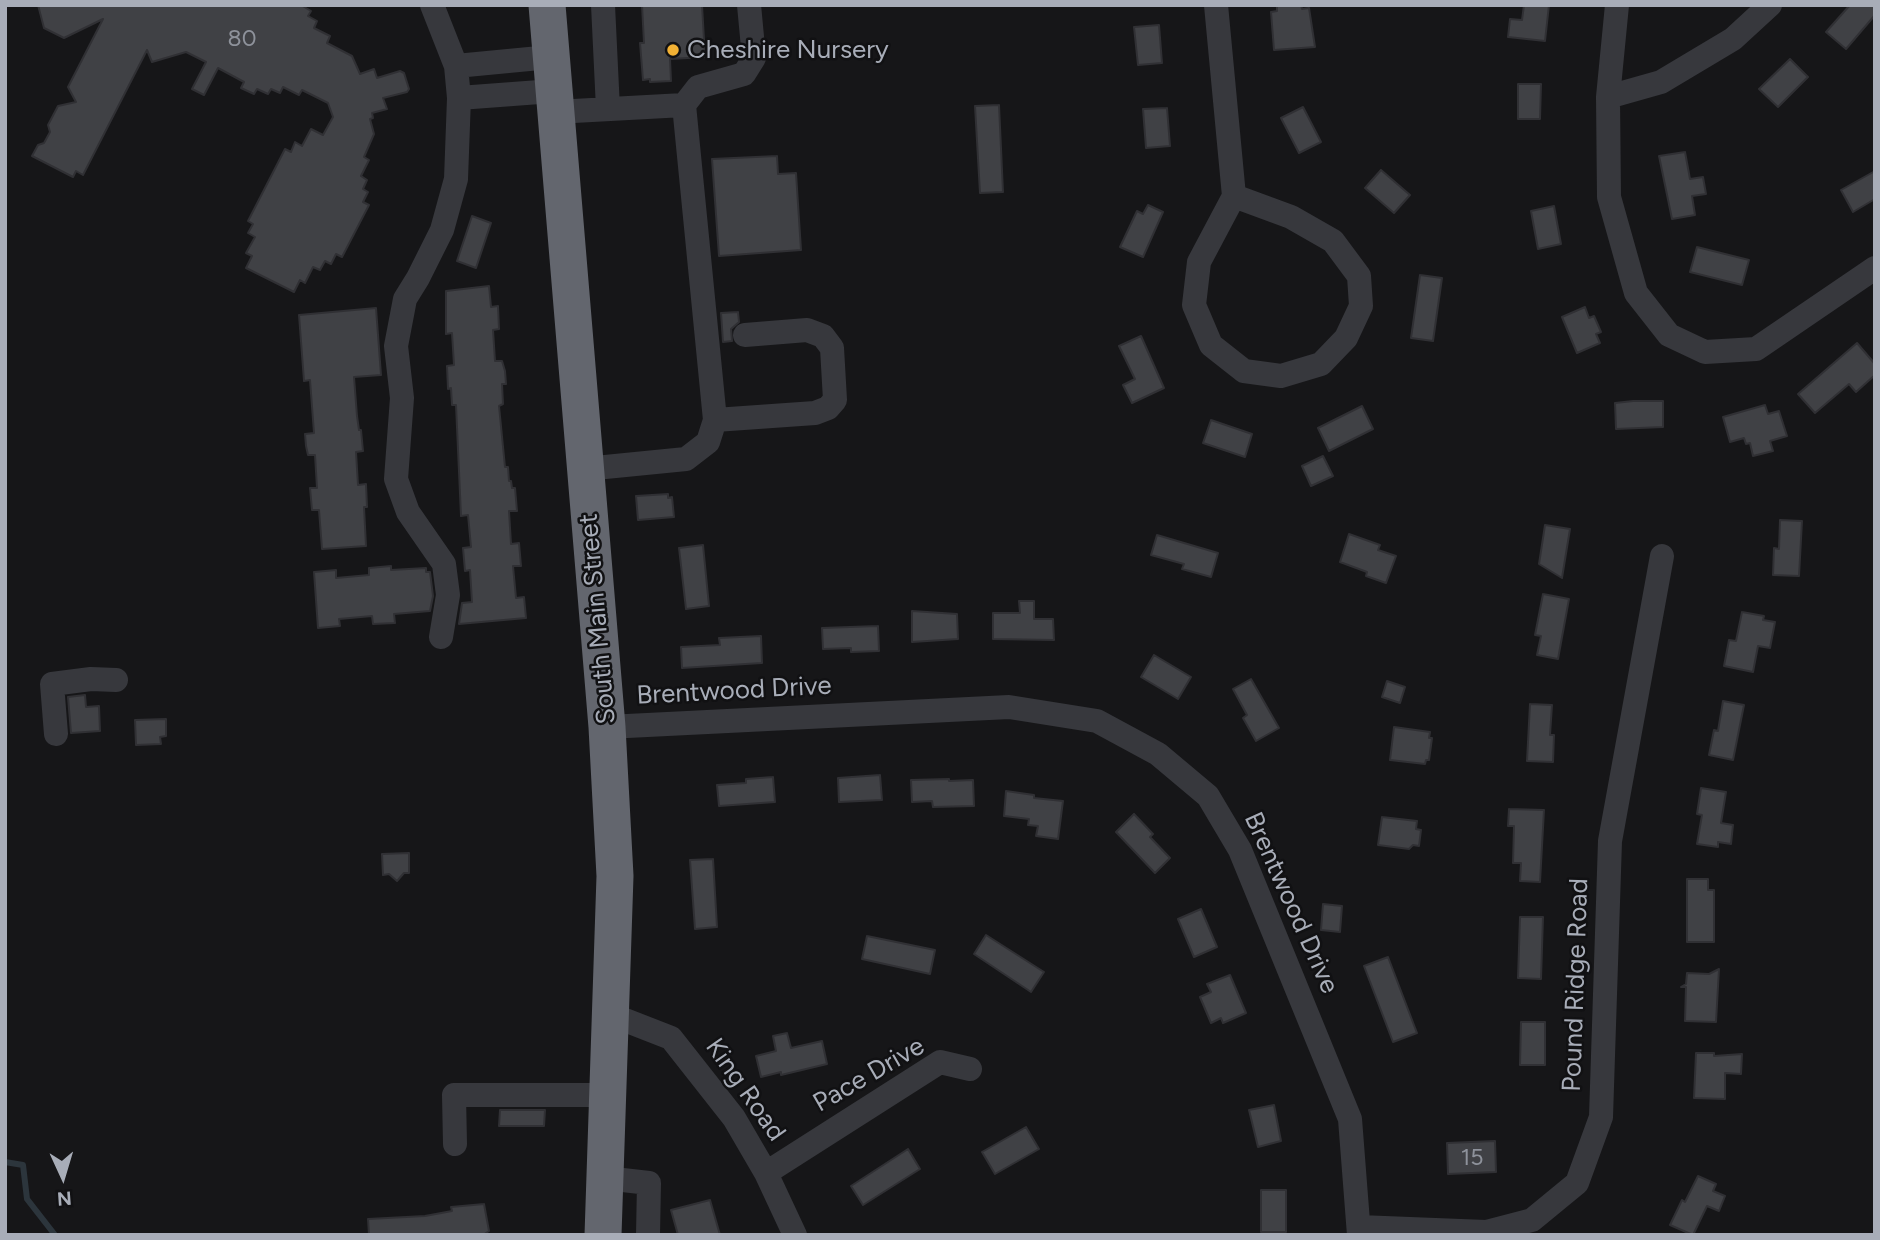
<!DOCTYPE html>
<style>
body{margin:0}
#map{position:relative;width:1880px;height:1240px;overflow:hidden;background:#161618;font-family:Figtree,sans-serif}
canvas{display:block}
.frame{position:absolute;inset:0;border:7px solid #a8adb8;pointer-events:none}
.north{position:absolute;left:28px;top:1142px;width:70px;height:70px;-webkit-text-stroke:5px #111113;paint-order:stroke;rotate:176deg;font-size:19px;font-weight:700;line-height:28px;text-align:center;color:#a8adb8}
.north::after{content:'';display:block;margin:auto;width:24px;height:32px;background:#a8adb8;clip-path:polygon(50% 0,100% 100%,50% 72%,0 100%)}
</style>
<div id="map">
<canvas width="1880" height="1240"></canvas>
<div class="frame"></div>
<div class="north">N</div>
</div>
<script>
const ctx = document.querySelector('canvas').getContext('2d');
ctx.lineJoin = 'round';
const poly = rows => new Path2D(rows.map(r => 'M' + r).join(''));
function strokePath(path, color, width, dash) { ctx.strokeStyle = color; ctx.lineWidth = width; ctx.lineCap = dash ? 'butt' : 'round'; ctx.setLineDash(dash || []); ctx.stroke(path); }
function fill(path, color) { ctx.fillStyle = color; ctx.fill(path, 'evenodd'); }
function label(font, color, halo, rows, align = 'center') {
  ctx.font = font + ' Figtree,sans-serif'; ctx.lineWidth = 5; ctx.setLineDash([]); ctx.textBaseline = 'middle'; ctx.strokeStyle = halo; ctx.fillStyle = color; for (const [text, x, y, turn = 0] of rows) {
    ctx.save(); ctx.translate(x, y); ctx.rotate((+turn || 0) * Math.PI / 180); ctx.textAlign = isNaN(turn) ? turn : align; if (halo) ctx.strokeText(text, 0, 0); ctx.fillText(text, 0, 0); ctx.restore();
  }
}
const stream = poly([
 [5,1162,23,1165,27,1199,55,1235]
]);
const building = poly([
 [38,5,301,5,311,11,308,16,317,21,314,28,330,36,327,43,352,56,360,74,374,69,377,78,400,71,404,73,409,89,407,92,383,98,387,109,372,113,373,118,370,119,374,134,364,157,369,160,361,176,367,180,363,189,368,192,363,202,369,205,342,257,336,254,331,264,325,261,320,270,313,267,305,283,300,280,294,292,246,268,252,256,246,253,255,237,248,233,253,224,248,221,285,149,291,152,295,142,302,146,311,129,323,135,333,117,328,103,302,90,299,95,283,87,280,93,271,89,268,94,257,89,254,94,241,88,244,82,218,68,204,95,192,89,206,62,186,52,152,62,147,50,83,175,76,171,73,177,32,156,38,145,44,143,50,132,48,125,58,106,76,102,68,87,103,19,64,38,44,28,38,5],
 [642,5,702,5,705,57,670,59,671,81,650,82,650,79,643,80,640,43,644,43,642,5],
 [1277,5,1301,5,1302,9,1309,8,1315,47,1274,50,1271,12,1277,11,1277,5],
 [1524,5,1549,5,1545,41,1508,37,1510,19,1522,20,1524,5],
 [1850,5,1875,5,1875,15,1846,49,1826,32,1850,5],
 [1159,25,1162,63,1138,65,1134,27,1159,25],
 [1790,59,1808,77,1778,107,1759,89,1790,59],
 [1518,84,1541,84,1540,119,1518,119,1518,84],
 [999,105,1003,192,980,193,975,106,999,105],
 [1303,107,1321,142,1299,153,1281,118,1303,107],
 [1167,108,1170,146,1146,148,1143,109,1167,108],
 [1685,152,1690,179,1703,177,1706,194,1692,196,1695,215,1672,219,1659,156,1685,152],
 [777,156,778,174,796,173,801,250,719,256,712,159,777,156],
 [1381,170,1410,195,1394,213,1365,188,1381,170],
 [1875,171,1875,199,1853,212,1841,190,1875,171],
 [1148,205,1163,212,1143,257,1120,247,1137,211,1143,214,1148,205],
 [1554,206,1561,244,1538,249,1531,211,1554,206],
 [472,216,491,223,476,268,457,261,472,216],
 [1697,247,1749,260,1742,285,1690,272,1697,247],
 [1420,275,1442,278,1433,341,1411,338,1420,275],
 [489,286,491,307,498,306,499,329,493,330,495,361,502,361,505,371,506,384,502,384,503,404,499,406,505,467,508,467,509,481,511,481,512,488,515,488,517,511,509,511,511,544,519,543,521,566,513,566,516,598,524,597,526,618,459,624,462,603,472,602,470,570,465,571,463,548,471,547,468,515,461,516,456,405,452,405,451,388,448,389,447,366,454,365,452,333,446,334,446,291,489,286],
 [1585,307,1589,318,1594,316,1601,332,1596,334,1600,343,1577,353,1562,317,1585,307],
 [376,308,381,375,354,377,357,416,359,430,361,430,363,451,356,452,358,485,366,484,367,507,364,507,366,546,322,549,319,510,312,510,310,488,317,488,315,455,308,455,306,446,305,434,314,433,310,380,304,381,299,315,376,308],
 [738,312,739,322,731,329,732,341,723,342,721,313,738,312],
 [1141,336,1164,388,1132,403,1123,385,1135,379,1119,346,1141,336],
 [1857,343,1875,364,1875,375,1856,392,1849,384,1815,413,1798,394,1857,343],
 [1633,401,1663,401,1663,427,1616,429,1615,403,1633,401],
 [1765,405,1768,414,1779,411,1787,436,1770,441,1773,451,1753,456,1750,443,1746,444,1744,438,1730,442,1723,417,1765,405],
 [1362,406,1373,429,1329,451,1318,428,1362,406],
 [1211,420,1252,434,1245,457,1203,443,1211,420],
 [1323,456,1333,476,1311,486,1302,466,1323,456],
 [668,494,668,498,672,497,674,517,638,520,636,496,668,494],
 [1780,520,1802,521,1799,576,1773,575,1774,548,1779,549,1780,520],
 [1545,525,1570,529,1562,578,1539,564,1545,525],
 [1349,534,1380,545,1378,550,1396,556,1386,583,1366,576,1367,572,1340,562,1349,534],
 [1157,535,1218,553,1211,577,1182,569,1184,564,1151,555,1157,535],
 [703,545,709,606,686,609,679,548,703,545],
 [391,566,391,570,426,568,426,572,430,572,433,596,430,611,394,614,395,623,373,624,372,616,339,619,340,626,318,628,314,572,336,570,336,578,369,575,369,568,391,566],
 [1543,594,1569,599,1558,659,1537,655,1541,636,1535,635,1543,594],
 [1019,601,1034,601,1034,619,1053,619,1054,640,993,639,993,613,1020,613,1019,601],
 [912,611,957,614,958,639,912,642,912,611],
 [1742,612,1764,616,1763,620,1775,622,1770,648,1758,646,1753,672,1724,666,1729,640,1736,641,1742,612],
 [878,626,879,651,851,652,851,648,823,649,822,628,878,626],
 [761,636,762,663,682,668,681,647,720,645,719,638,761,636],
 [1154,655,1191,677,1178,699,1141,677,1154,655],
 [1251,679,1279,728,1256,741,1243,718,1247,715,1233,689,1251,679],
 [1387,681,1405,687,1400,703,1382,697,1387,681],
 [85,695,86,707,99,706,100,731,71,733,68,697,85,695],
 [1723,701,1744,705,1733,760,1709,755,1714,730,1718,731,1723,701],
 [1530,704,1552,705,1550,735,1554,735,1553,762,1527,761,1530,704],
 [166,719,166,736,160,737,161,744,136,745,135,720,166,719],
 [1394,727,1430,732,1429,738,1432,738,1429,760,1426,760,1425,764,1390,760,1394,727],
 [880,775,882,800,839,802,838,778,880,775],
 [773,777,775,802,719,806,717,785,746,783,746,779,773,777],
 [949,779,949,781,973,780,974,806,933,807,932,801,912,802,911,780,949,779],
 [1701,788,1726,792,1721,823,1733,825,1731,844,1718,842,1718,847,1697,844,1702,815,1697,814,1701,788],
 [1006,791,1034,795,1034,798,1063,801,1058,839,1036,836,1038,826,1028,825,1029,819,1004,816,1006,791],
 [1509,809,1544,810,1540,882,1520,881,1521,863,1513,863,1514,826,1508,826,1509,809],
 [1134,814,1153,834,1150,837,1170,858,1155,873,1116,832,1134,814],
 [1382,817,1417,821,1416,829,1421,830,1419,846,1413,845,1409,849,1378,845,1382,817],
 [409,853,409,873,404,873,397,881,389,874,383,875,382,854,409,853],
 [713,859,717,927,695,929,690,860,713,859],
 [1687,879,1708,879,1708,890,1714,890,1714,942,1687,942,1687,879],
 [1323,904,1342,906,1340,932,1321,930,1323,904],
 [1201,909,1217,947,1194,957,1178,919,1201,909],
 [1520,917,1543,917,1541,979,1518,978,1520,917],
 [986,935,1044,972,1031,992,974,954,986,935],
 [867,936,935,950,930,974,862,959,867,936],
 [1388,957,1417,1033,1393,1042,1364,966,1388,957],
 [1719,969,1716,1022,1685,1021,1686,987,1681,987,1686,984,1687,973,1709,974,1719,969],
 [1230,975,1246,1013,1223,1023,1221,1018,1211,1023,1200,997,1211,992,1207,984,1230,975],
 [1521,1022,1545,1022,1545,1065,1520,1065,1521,1022],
 [787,1033,791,1048,822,1041,827,1064,781,1075,781,1072,761,1077,756,1056,776,1051,773,1036,787,1033],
 [1696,1053,1714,1053,1714,1056,1742,1054,1741,1074,1725,1073,1725,1099,1694,1098,1696,1053],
 [1274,1105,1281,1141,1258,1147,1249,1110,1274,1105],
 [500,1110,545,1110,544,1126,499,1126,500,1110],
 [1026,1127,1039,1149,995,1174,982,1152,1026,1127],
 [1495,1141,1496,1172,1448,1174,1447,1143,1495,1141],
 [908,1149,920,1169,863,1205,851,1186,908,1149],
 [1698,1176,1716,1184,1713,1191,1725,1196,1719,1211,1707,1206,1693,1235,1670,1225,1682,1200,1685,1202,1698,1176],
 [1261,1190,1286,1190,1286,1232,1261,1232,1261,1190],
 [710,1200,720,1235,678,1235,671,1210,710,1200],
 [484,1204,489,1231,483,1235,369,1235,368,1219,425,1216,452,1211,451,1207,484,1204]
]);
const minor = poly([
 [432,5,456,66,459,98,456,179,442,230,418,278,405,299,396,346,402,398,396,479,408,512,444,564,448,595,441,637],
 [603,5,608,109],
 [1216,5,1234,196],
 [1617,5,1608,97,1609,197,1636,293,1669,335,1705,352,1756,349,1875,268],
 [456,66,550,57],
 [1608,97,1661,82,1733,39,1770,5],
 [459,98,553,91],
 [684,105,698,87,744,74,754,58,749,5],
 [555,112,684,105,715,420,708,442,686,459,585,469],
 [1234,196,1291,217,1333,241,1359,276,1361,306,1346,338,1321,364,1281,376,1244,371,1211,345,1194,305,1199,262,1234,196],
 [715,420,815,413,828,408,835,400,832,348,823,336,807,330,745,335],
 [607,727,1009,707,1097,721,1158,754,1208,796,1240,850,1350,1119,1359,1235],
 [56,734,52,684,91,679,116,680],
 [612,1015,671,1038,734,1118,766,1173,795,1235],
 [455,1144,454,1095,609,1095],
 [766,1173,940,1062,970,1069],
 [605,1178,649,1183,648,1235],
 [1359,1227,1486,1232,1532,1220,1577,1183,1601,1117,1610,841,1662,556]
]);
const highway = poly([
 [547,5,607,727,615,876,603,1235]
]);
const markers = [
 [673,50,7,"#f2b134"]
];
const numberNames = [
 ["80",242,39],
 ["15",1472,1158]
];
const poiNames = [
 ["Cheshire Nursery",687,50]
];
const streetNames = [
 ["South Main Street",598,619,-95],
 ["Brentwood Drive",734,691,-3],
 ["Brentwood Drive",1291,903,66],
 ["Pound Ridge Road",1576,985,-88],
 ["Pace Drive",869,1075,-30],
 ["King Road",745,1090,55]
];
strokePath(stream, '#2c353c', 6);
fill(building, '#404145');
strokePath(building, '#303034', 2);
strokePath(minor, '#37383d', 24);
strokePath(highway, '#63666e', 37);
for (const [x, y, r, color] of markers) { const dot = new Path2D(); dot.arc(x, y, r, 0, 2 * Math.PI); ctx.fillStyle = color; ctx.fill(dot); strokePath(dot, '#111113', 2.5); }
label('23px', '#8e929b', null, numberNames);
label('26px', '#a8adb8', '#111113', poiNames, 'left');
label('26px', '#a8adb8', '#111113', streetNames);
</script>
